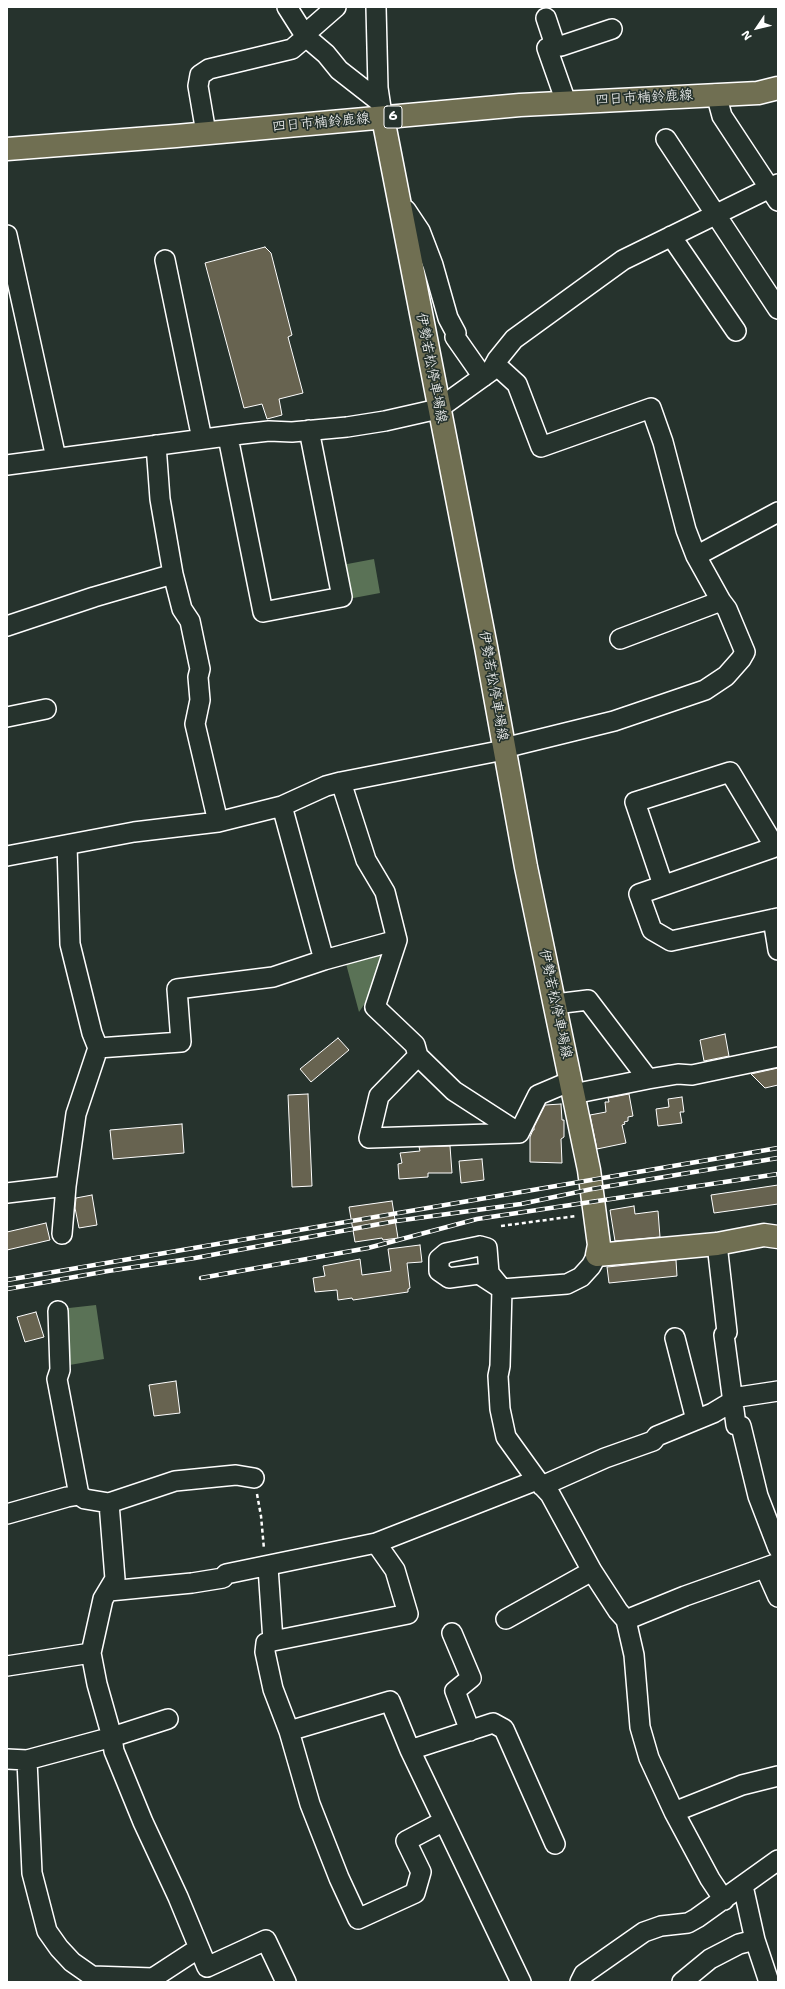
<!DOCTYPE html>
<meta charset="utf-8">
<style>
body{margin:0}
#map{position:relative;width:785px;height:1989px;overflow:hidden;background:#26332d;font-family:"Shantell Sans",sans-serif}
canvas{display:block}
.frame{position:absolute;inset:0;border:8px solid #fff;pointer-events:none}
.north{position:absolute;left:737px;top:8px;width:40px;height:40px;-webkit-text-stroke:3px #26332d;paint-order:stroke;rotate:235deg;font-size:11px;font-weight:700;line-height:16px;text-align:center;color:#fff}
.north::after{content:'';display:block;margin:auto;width:14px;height:18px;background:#fff;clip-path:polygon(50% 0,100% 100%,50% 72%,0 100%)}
</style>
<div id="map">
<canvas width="785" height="1989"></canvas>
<div class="frame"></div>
<div class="north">N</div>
</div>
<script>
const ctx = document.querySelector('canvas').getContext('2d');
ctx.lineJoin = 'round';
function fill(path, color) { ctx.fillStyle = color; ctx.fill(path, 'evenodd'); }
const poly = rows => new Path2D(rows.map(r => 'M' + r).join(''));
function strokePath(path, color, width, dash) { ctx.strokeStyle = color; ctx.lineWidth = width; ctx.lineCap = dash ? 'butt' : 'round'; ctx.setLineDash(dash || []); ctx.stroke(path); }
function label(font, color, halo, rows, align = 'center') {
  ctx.font = font + ' "Shantell Sans","Klee One",sans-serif'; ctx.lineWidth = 3.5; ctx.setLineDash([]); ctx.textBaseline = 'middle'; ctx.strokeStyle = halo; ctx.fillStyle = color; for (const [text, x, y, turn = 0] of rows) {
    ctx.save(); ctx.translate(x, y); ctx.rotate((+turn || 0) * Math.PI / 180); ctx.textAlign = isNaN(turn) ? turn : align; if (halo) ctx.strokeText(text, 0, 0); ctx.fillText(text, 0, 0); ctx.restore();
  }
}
const green = poly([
 [374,559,380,593,348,599,342,565],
 [381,950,387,958,375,989,359,1012,345,960],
 [96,1305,104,1359,64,1366,60,1309]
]);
const building = poly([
 [265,247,271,253,292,335,288,337,303,393,279,399,282,415,267,419,262,404,244,408,205,263,265,247],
 [725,1034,729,1056,704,1061,700,1040,725,1034],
 [338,1038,349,1050,311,1082,300,1069,338,1038],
 [778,1068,778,1085,765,1088,751,1074,778,1068],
 [308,1094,312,1186,292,1187,288,1095,308,1094],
 [629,1094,633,1116,628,1117,628,1121,624,1122,625,1124,622,1125,626,1143,597,1149,590,1115,606,1112,605,1102,609,1102,608,1098,629,1094],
 [682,1097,684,1112,680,1112,682,1123,658,1126,656,1109,669,1107,668,1099,682,1097],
 [561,1104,562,1120,564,1120,564,1137,561,1139,562,1163,530,1162,530,1137,533,1130,534,1130,534,1127,545,1105,561,1104],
 [182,1124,184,1153,113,1159,110,1130,182,1124],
 [450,1146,452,1173,428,1173,428,1177,399,1179,398,1164,402,1163,400,1153,420,1151,419,1147,450,1146],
 [482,1159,484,1180,461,1183,459,1161,482,1159],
 [778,1185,778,1204,714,1213,711,1195,778,1185],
 [92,1195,97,1225,79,1228,75,1208,76,1198,92,1195],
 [392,1201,398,1238,383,1240,382,1238,355,1242,349,1207,392,1201],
 [634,1206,635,1214,658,1211,660,1237,615,1241,610,1210,634,1206],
 [46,1223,50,1240,7,1250,7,1232,46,1223],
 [420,1245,422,1262,407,1263,410,1288,408,1289,408,1292,353,1300,352,1298,338,1300,337,1290,315,1292,313,1278,325,1276,323,1266,360,1259,362,1275,391,1271,388,1249,420,1245],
 [676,1260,677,1276,609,1283,607,1267,676,1260],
 [36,1312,44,1337,25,1342,17,1317,36,1312],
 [176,1381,180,1413,154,1416,149,1385,176,1381]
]);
const path = poly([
 [501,1226,576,1216],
 [257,1494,261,1516,264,1549]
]);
const minor = poly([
 [287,7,306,37,326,54,339,70,380,102],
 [376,7,378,88,381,108],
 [546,18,555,45,547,48,566,102],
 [304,35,336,7],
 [555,45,561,46,612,29],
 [716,94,722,116,778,201],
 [206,133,198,86,200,75,209,69,292,49,306,37],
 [666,139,778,309],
 [400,208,406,210,420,231,433,265,448,318,456,333,455,337,483,377],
 [7,235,56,458],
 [671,236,736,331],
 [165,260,202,439],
 [495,364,517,384,541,447,651,408,663,442,686,530,696,556,721,601],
 [228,437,263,612,342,597,309,430],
 [156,445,160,499,173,574,182,609,190,621,200,669,198,677,200,700,195,724,218,822],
 [7,465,242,434,269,431,292,432,347,427,385,421,438,409,491,371,497,360,514,339,623,260,778,184],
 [696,556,778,512],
 [7,626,94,597,173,574],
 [7,717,46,709],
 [504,748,614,721,705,690,726,676,741,659,745,652,727,609,721,601,620,639],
 [778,846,639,894,652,930,671,941,778,918],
 [7,856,134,832,218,822,282,806,326,786,341,782,504,750],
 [663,885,635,802,730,772,775,847],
 [773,919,778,950],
 [397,940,375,1007,415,1045,418,1056,454,1091,519,1133,538,1095,571,1081],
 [324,960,397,940,385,892,366,860,341,782],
 [555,1004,588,1000,648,1079],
 [98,1048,181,1042,177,989,273,977,324,960,282,806],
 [418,1056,379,1096,369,1138,519,1133],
 [573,1094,648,1079,678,1074,692,1075,778,1057],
 [7,1193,66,1186,76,1114,98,1048,92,1033,70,944,67,845],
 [62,1234,66,1186],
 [717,1244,727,1332,724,1335,736,1425,741,1426,758,1496,778,1548],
 [480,1246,487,1248,489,1273,502,1289,479,1274,449,1278,439,1271,439,1259,446,1253,480,1246],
 [597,1255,591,1266,581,1277,567,1284,502,1289,500,1366,498,1376,500,1409,506,1437,537,1480,550,1494,592,1571,618,1611,626,1620,634,1655,640,1727,649,1758,674,1812,710,1879,724,1900],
 [58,1311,60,1370,57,1379,79,1495],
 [675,1338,696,1420],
 [732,1398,778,1391],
 [542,1486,605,1458,653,1441,657,1436,713,1413,733,1401],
 [109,1503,175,1481,236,1475,254,1478],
 [7,1514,67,1497,79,1495,85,1499,109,1503,115,1579,103,1599,91,1653,97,1684,112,1737,114,1751,143,1822,178,1897,207,1967,266,1940,286,1982],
 [268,1567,273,1641,408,1614,395,1570,376,1543],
 [765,1568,778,1597],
 [109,1591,192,1583,223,1578,226,1574,376,1543,537,1480],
 [506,1619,592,1571],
 [626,1620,685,1596,778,1563],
 [452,1633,471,1678,455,1691,470,1731],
 [273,1641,266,1643,265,1652,273,1689,289,1731,310,1804,339,1878,358,1919,415,1893,421,1872,406,1841,444,1821],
 [7,1666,91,1653],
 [289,1731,390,1701,410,1750,521,1982],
 [410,1750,493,1723,504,1729,555,1844],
 [7,1759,27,1760,112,1737,168,1719],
 [27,1760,32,1873,47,1931,59,1948,72,1962,92,1976,153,1978,199,1948],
 [674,1812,742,1785,778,1776],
 [743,1886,755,1940,769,1982],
 [580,1982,584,1974,644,1932,661,1926,688,1923,697,1918,778,1860],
 [682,1982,710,1959,739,1944,755,1940]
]);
const major = poly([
 [383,118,486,647,526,867,589,1170,599,1245,597,1255,717,1244,764,1235,778,1237],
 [7,149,176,136,520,105,758,93,778,88]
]);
const rail = poly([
 [201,1278,368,1248,477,1219,778,1174],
 [7,1280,778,1148],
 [7,1289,108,1271,195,1258,396,1221,521,1204,592,1189,778,1158]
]);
const shields = [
 [393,117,18]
];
const shieldNames = [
 ["6",393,117]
];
const streetNames = [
 ["四日市楠鈴鹿線",644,98,-3],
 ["四日市楠鈴鹿線",321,123,-5],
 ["伊勢若松停車場線",431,368,79],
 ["伊勢若松停車場線",493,686,80],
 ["伊勢若松停車場線",555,1004,78]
];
fill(green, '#5a7256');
fill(building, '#676350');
strokePath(building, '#fff', 1);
strokePath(minor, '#fff', 22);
strokePath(major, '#fff', 25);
strokePath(path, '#fff', 2.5, [4, 3]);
strokePath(minor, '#26332d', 19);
strokePath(major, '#706f52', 22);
strokePath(rail, '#fff', 4.5);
strokePath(rail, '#26332d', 3, [9]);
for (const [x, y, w] of shields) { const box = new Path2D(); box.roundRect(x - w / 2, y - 11, w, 22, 3); ctx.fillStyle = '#26332d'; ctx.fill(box); strokePath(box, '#fff', 1); }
label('bold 13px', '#fff', null, shieldNames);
label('14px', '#fff', '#26332d', streetNames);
</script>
